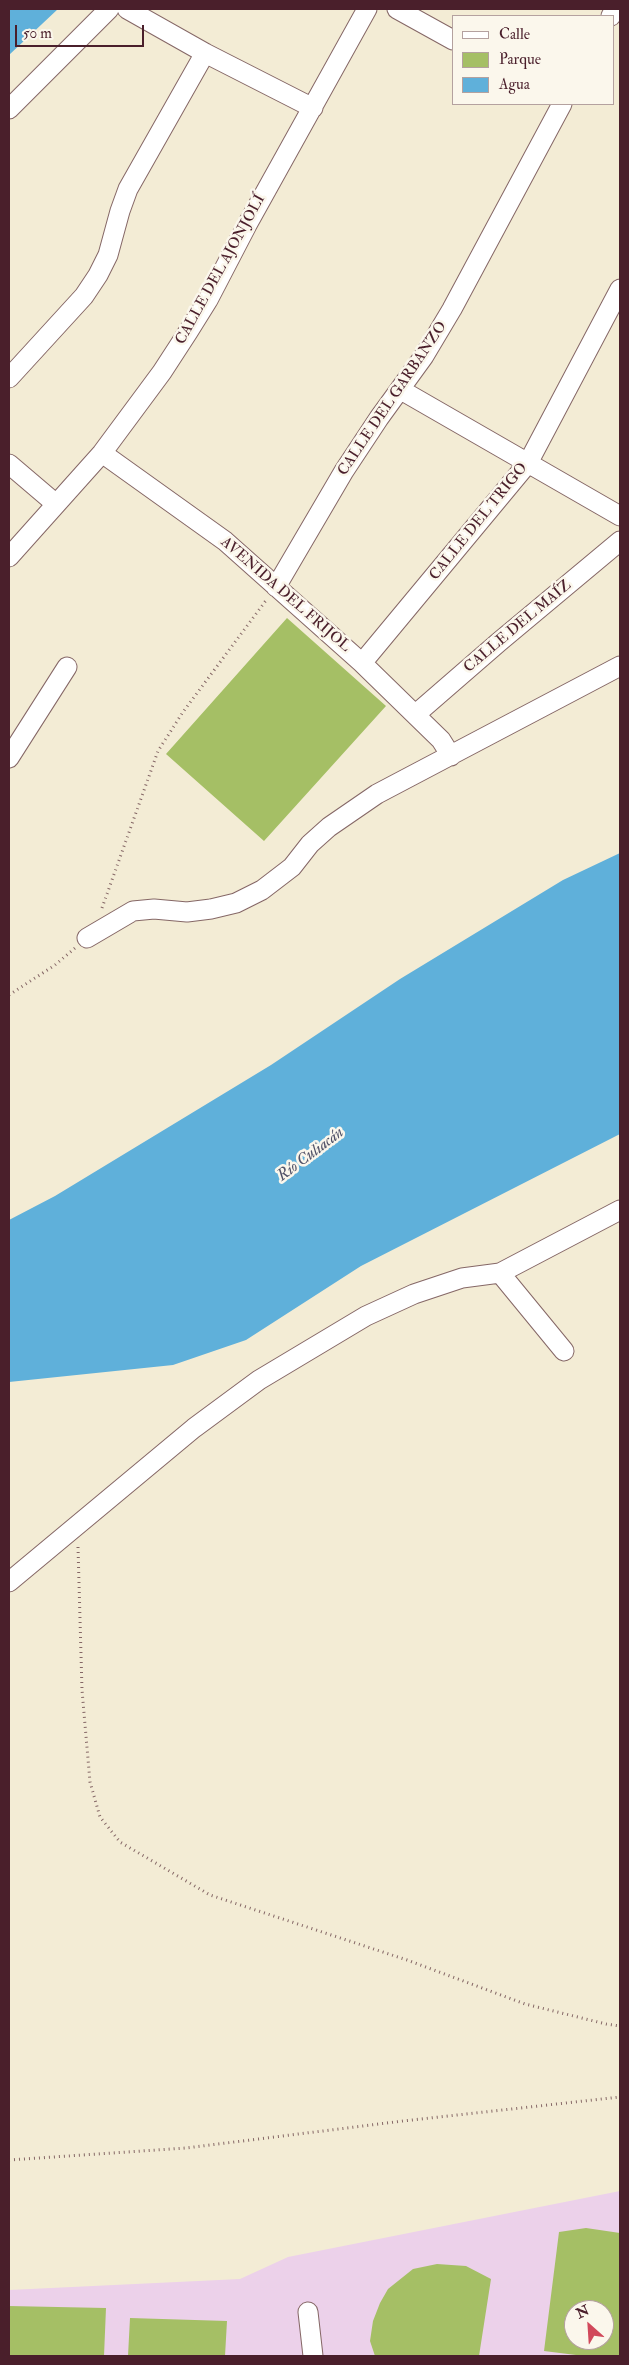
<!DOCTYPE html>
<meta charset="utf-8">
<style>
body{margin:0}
#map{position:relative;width:629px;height:2365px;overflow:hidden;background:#f3ecd5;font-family:"IM FELL Double Pica",serif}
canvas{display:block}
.frame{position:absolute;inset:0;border:10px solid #4a1f2b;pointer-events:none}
.legend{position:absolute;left:452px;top:15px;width:162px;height:90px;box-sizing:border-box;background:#fbf7ec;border:1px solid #b4a19f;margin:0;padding:6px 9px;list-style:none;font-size:15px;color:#4a1f2b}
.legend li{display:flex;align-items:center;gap:10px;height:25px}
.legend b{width:25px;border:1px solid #b4a19f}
.north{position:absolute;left:564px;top:2300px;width:50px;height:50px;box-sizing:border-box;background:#fbf7ec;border:1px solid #b4a19f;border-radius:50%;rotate:334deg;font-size:14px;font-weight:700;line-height:20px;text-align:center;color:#4a1f2b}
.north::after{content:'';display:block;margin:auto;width:18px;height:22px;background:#d1495b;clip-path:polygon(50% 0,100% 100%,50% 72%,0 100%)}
.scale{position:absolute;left:15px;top:25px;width:129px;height:22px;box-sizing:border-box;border:2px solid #4a1f2b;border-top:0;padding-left:6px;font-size:15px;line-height:18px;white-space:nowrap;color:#4a1f2b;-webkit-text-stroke:4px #fbf7ec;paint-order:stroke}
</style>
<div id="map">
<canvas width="629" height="2365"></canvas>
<div class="frame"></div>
<ul class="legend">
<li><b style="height:6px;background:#fff"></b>Calle</li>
<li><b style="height:14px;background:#a5bf65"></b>Parque</li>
<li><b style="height:14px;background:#5fb0da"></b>Agua</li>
</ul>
<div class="north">N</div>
<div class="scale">50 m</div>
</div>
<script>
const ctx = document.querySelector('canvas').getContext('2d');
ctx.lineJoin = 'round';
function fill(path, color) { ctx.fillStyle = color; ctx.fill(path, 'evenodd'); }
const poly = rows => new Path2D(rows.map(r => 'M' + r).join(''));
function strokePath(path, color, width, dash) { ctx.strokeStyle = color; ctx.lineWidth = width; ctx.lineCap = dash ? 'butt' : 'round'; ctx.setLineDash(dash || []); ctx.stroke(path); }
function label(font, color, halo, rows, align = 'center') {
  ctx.font = font + ' "IM FELL Double Pica",serif'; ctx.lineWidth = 5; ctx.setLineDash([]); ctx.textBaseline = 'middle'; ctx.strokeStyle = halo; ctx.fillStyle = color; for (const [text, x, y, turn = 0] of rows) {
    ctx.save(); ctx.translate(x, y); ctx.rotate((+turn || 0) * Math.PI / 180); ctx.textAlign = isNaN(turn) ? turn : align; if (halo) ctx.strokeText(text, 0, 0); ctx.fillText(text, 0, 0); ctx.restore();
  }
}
const built = poly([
 [620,2191,620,2356,9,2356,9,2290,240,2279,288,2257],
 [574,2310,604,2310,604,2340,574,2340]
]);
const green = poly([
 [287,618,386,706,264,841,166,754],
 [586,2228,620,2233,620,2356,584,2356,544,2351,559,2232],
 [574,2310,604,2310,604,2340,574,2340],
 [437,2264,466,2266,491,2279,479,2356,375,2356,370,2341,373,2321,380,2303,388,2289,413,2269],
 [9,2306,106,2308,104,2356,9,2356],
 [130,2318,227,2321,225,2356,128,2356]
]);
const water = poly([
 [9,9,58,9,9,55],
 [620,853,620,1134,361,1266,246,1340,173,1365,9,1382,9,1220,55,1196,271,1065,400,979,563,880]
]);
const path = poly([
 [102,908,158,751,183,712,267,599],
 [9,995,55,965,75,948],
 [78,1547,82,1690,90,1782,100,1817,120,1842,210,1895,407,1960,525,2004,606,2024,620,2026],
 [9,2160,186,2148,403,2121,620,2097]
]);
const minor = poly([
 [127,9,205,53,313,108],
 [397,9,453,40],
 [611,16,615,9],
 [9,109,109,9],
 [9,378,84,296,98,275,108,255,120,211,128,189,205,53],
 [401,390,620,516],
 [102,453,225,541,362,663,441,740,451,756],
 [9,464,56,504],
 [9,557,102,453,162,372,188,332,208,300,247,225,367,9],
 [276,587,344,471,379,418,424,356,452,309,562,104],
 [362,663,528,463,620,289],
 [416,714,499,642,620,541],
 [9,758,67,667],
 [87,938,133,911,154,909,187,912,211,909,236,903,262,890,292,867,310,844,329,827,377,794,620,666],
 [500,1273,564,1351],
 [9,1582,194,1428,259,1380,366,1316,414,1294,462,1278,500,1273,620,1210],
 [308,2312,313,2356]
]);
const streetNames = [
 ["CALLE DEL AJONJOLÍ",221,270,-61],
 ["CALLE DEL GARBANZO",393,399,-56],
 ["CALLE DEL TRIGO",479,522,-51],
 ["AVENIDA DEL FRIJOL",285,595,41],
 ["CALLE DEL MAÍZ",518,627,-40]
];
const waterNames = [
 ["Río Culiacán",311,1155,-37]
];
fill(built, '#ecd1ea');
fill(green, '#a5bf65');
fill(water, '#5fb0da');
strokePath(minor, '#856766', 21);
strokePath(path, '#856766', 3, [1, 4]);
strokePath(minor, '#fff', 19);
label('15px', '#4a1f2b', '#fbf7ec', streetNames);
label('italic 16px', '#515268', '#fbf7ec', waterNames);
</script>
